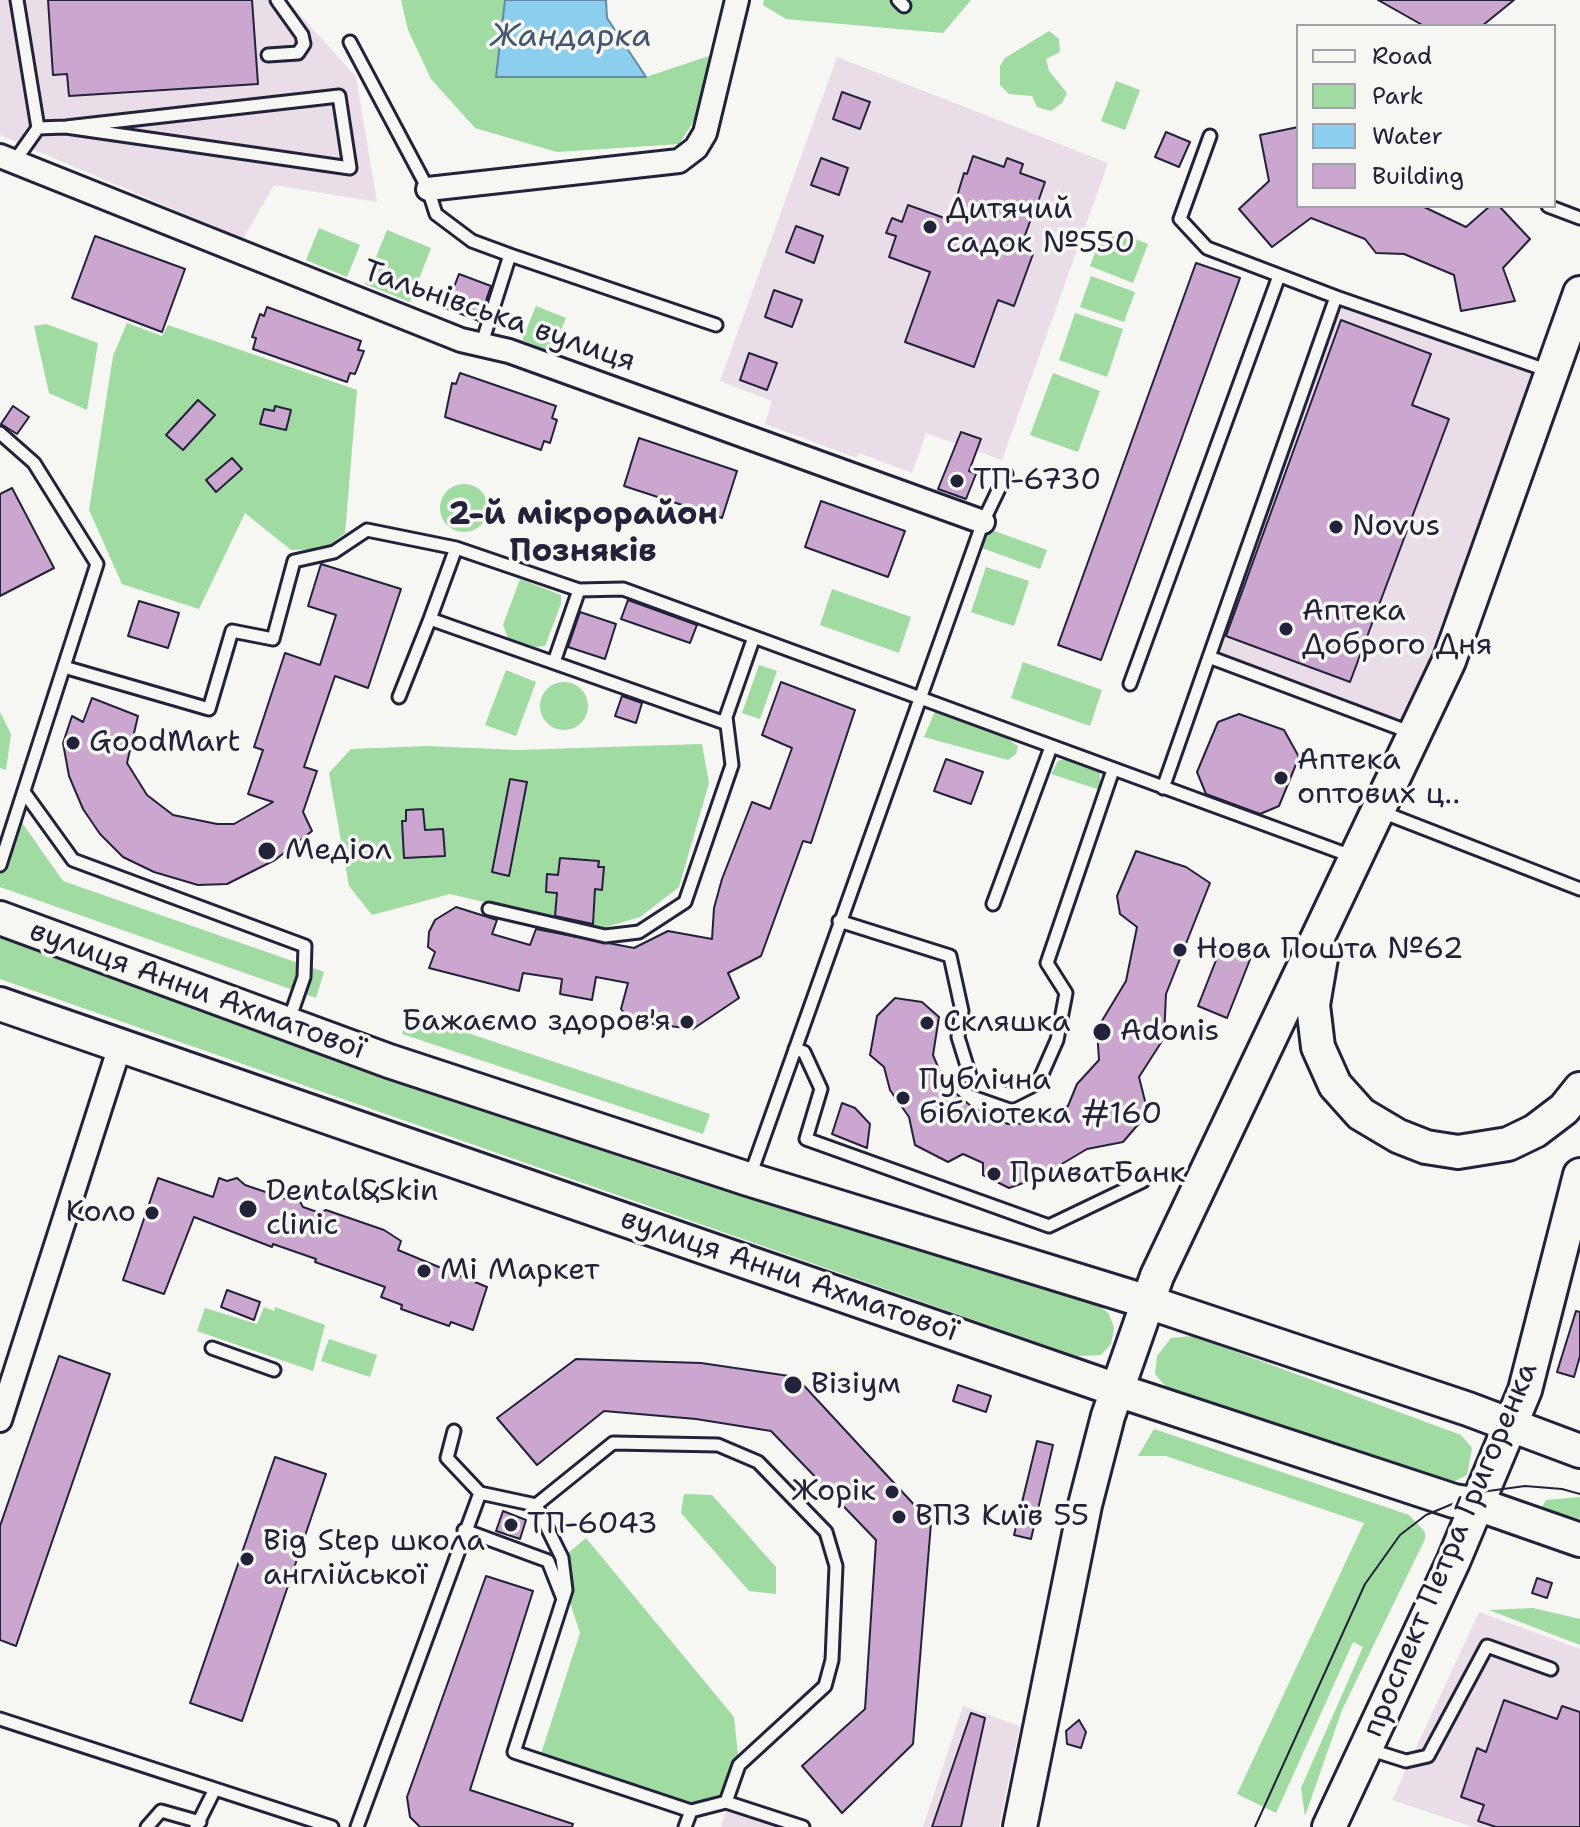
<!DOCTYPE html>
<meta charset="utf-8">
<style>
body{margin:0}
#map{position:relative;width:1580px;height:1827px;overflow:hidden;background:#f6f6f2;font-family:"Shantell Sans",sans-serif}
canvas{display:block}
.legend{position:absolute;left:1296px;top:24px;width:260px;height:184px;box-sizing:border-box;background:#f6f6f2;border:2px solid #a1a1a9;margin:0;padding:10px 14px;list-style:none;font-size:24px;color:#22223b}
.legend li{display:flex;align-items:center;gap:16px;height:40px}
.legend b{width:40px;border:2px solid #a1a1a9}
</style>
<div id="map">
<canvas width="1580" height="1827"></canvas>
<ul class="legend">
<li><b style="height:10px;background:#f6f6f2"></b>Road</li>
<li><b style="height:22px;background:#a0dba1"></b>Park</li>
<li><b style="height:22px;background:#8cceed"></b>Water</li>
<li><b style="height:22px;background:#cba6ce"></b>Building</li>
</ul>
</div>
<script>
const ctx = document.querySelector('canvas').getContext('2d');
ctx.lineJoin = 'round';
function fill(path, color) { ctx.fillStyle = color; ctx.fill(path, 'evenodd'); }
const poly = rows => new Path2D(rows.map(r => 'M' + r).join(''));
function strokePath(path, color, width, dash) { ctx.strokeStyle = color; ctx.lineWidth = width; ctx.lineCap = dash ? 'butt' : 'round'; ctx.setLineDash(dash || []); ctx.stroke(path); }
function label(font, color, halo, rows, align = 'center') {
  ctx.font = font + ' "Shantell Sans",sans-serif'; ctx.lineWidth = 7; ctx.setLineDash([]); ctx.textBaseline = 'middle'; ctx.strokeStyle = halo; ctx.fillStyle = color; for (const [text, x, y, turn = 0] of rows) {
    ctx.save(); ctx.translate(x, y); ctx.rotate((+turn || 0) * Math.PI / 180); ctx.textAlign = isNaN(turn) ? turn : align; if (halo) ctx.strokeText(text, 0, 0); ctx.fillText(text, 0, 0); ctx.restore();
  }
}
const built = poly([
 [0,0,287,0,356,77,377,202,274,185,243,239,0,135],
 [837,57,1108,163,1002,460,926,433,912,473,859,453,857,458,765,424,772,401,720,381],
 [1336,297,1536,364,1402,733,1209,657],
 [1479,1612,1580,1649,1580,1827,1473,1827,1392,1800],
 [963,1706,1020,1726,999,1827,923,1827],
 [727,1809,782,1827,721,1827]
]);
const green = poly([
 [401,0,505,0,496,76,646,77,715,54,701,110,679,144,557,152,475,128,431,79,408,30],
 [764,0,971,0,943,33,786,19,763,5],
 [1049,31,1059,39,1060,52,1046,59,1049,71,1067,93,1062,103,1051,111,1037,107,1032,96,1009,94,1000,85,1000,66,1005,58],
 [1116,81,1140,90,1125,130,1101,121],
 [1105,227,1148,244,1133,283,1090,266],
 [319,228,360,245,347,277,306,260],
 [387,230,431,248,410,302,365,284],
 [1091,276,1135,292,1124,322,1080,307],
 [536,306,566,318,552,352,522,340],
 [1075,313,1123,329,1107,377,1059,360],
 [127,323,162,336,168,325,357,390,345,533,324,549,291,550,245,513,199,609,122,584,89,510,113,356],
 [46,324,98,343,87,410,49,393,34,326],
 [1053,373,1100,391,1078,452,1030,435],
 '440 508a24 24 0 1 1 48 0a24 24 0 1 1-48 0Z',
 [989,529,1047,550,1040,569,982,548],
 [986,567,1029,581,1014,626,971,612],
 [520,579,561,595,561,604,545,646,536,647,508,638,503,625],
 [832,589,911,617,899,653,820,625],
 [1023,662,1102,690,1090,726,1011,698],
 [759,665,777,671,760,719,742,713],
 [506,670,536,682,516,736,485,725],
 '540 706a24 24 0 1 1 48 0a24 24 0 1 1-48 0Z',
 [935,711,1005,737,1018,746,1016,754,1008,760,924,737],
 [0,712,11,734,6,770,0,768],
 [702,744,709,783,679,887,640,917,599,929,450,894,372,915,349,886,329,773,351,749,428,746,516,750],
 [1068,758,1100,770,1100,790,1051,774,1058,761],
 [18,817,63,881,324,972,316,998,0,887,0,874],
 [0,935,188,1007,658,1170,1101,1307,1109,1314,1114,1328,1111,1344,1101,1355,1077,1356,0,979],
 [408,1013,710,1114,703,1134,402,1034],
 [264,1307,274,1311,275,1307,325,1325,313,1371,197,1331,205,1308,257,1324],
 [1193,1336,1461,1435,1472,1448,1467,1475,1447,1485,1169,1390,1155,1374,1157,1356,1171,1338],
 [329,1339,377,1355,370,1377,321,1361],
 [1154,1429,1409,1515,1425,1532,1425,1539,1342,1710,1305,1816,1301,1788,1363,1647,1353,1642,1276,1813,1237,1794,1364,1523,1166,1456,1138,1456],
 [684,1494,712,1495,776,1567,776,1594,749,1591,681,1513],
 [1580,1497,1580,1519,1541,1509,1546,1500],
 [586,1538,734,1717,739,1765,726,1802,691,1811,539,1760,580,1633,566,1590,562,1558],
 [1533,1608,1580,1619,1580,1645,1489,1610]
]);
const water = poly([
 [505,0,606,0,607,18,646,77,496,77,505,0]
]);
const building = poly([
 [48,0,252,0,258,84,69,96,67,74,53,75,48,0],
 [1378,0,1514,0,1482,26,1424,26,1378,0],
 [842,92,870,102,860,129,833,119,842,92],
 [1298,127,1298,206,1422,206,1466,227,1490,206,1499,206,1530,239,1503,268,1515,301,1461,311,1454,275,1404,254,1376,253,1365,239,1311,218,1272,247,1239,209,1269,181,1260,135,1298,127],
 [1166,132,1190,142,1179,167,1155,157,1166,132],
 [973,156,1004,167,1007,158,1023,164,1020,173,1045,182,1038,202,1045,205,1040,219,1032,216,1020,249,1033,254,1014,306,998,300,974,367,905,342,930,272,889,257,896,236,886,233,892,218,902,222,908,205,950,220,964,173,967,174,973,156],
 [821,158,848,168,839,195,811,185,821,158],
 [796,226,823,236,814,263,786,252,796,226],
 [95,236,185,269,162,332,72,298,95,236],
 [1196,263,1240,278,1101,660,1058,645,1196,263],
 [459,274,491,286,479,321,446,308,459,274],
 [774,290,802,300,792,327,765,317,774,290],
 [267,307,361,341,358,350,364,351,355,374,350,373,347,382,253,349,256,338,252,337,260,314,264,316,267,307],
 [1341,320,1431,354,1412,405,1449,419,1350,682,1226,636,1341,320],
 [749,353,777,363,767,390,740,380,749,353],
 [460,373,556,406,552,418,557,420,550,443,544,441,541,450,445,417,452,383,456,384,460,373],
 [198,400,215,415,183,450,166,435,198,400],
 [13,406,29,417,17,434,1,424,13,406],
 [275,406,291,410,286,430,260,424,264,409,274,411,275,406],
 [961,432,981,439,969,471,976,474,966,499,938,489,961,432],
 [639,438,737,471,722,518,624,486,639,438],
 [232,458,242,469,216,492,206,480,232,458],
 [12,488,54,568,0,596,0,494,12,488],
 [821,501,905,531,888,577,805,547,821,501],
 [321,564,401,589,368,688,335,676,304,767,317,771,303,812,312,831,275,860,227,884,198,885,154,872,123,857,100,834,83,809,69,776,63,743,72,716,83,722,92,698,138,716,127,763,147,795,173,815,217,824,234,824,273,802,248,794,263,750,254,747,285,653,320,665,336,615,308,606,321,564],
 [628,600,697,625,690,643,621,619,628,600],
 [139,601,179,613,168,648,128,636,139,601],
 [580,612,616,624,605,659,568,647,580,612],
 [781,682,855,710,811,843,803,841,761,956,728,973,739,998,693,1029,630,1021,621,1009,628,983,596,977,592,1000,560,994,562,979,523,973,519,991,429,968,435,952,428,947,429,932,435,920,456,907,497,920,492,934,530,945,536,929,634,948,668,931,712,939,714,908,722,879,752,802,770,809,792,748,762,735,781,682],
 [622,696,642,703,636,723,615,716,622,696],
 [1239,714,1284,730,1299,757,1279,806,1260,814,1206,794,1197,772,1218,722,1239,714],
 [946,759,983,772,971,804,934,791,946,759],
 [510,779,527,782,509,876,492,872,510,779],
 [423,809,425,830,443,829,445,856,404,858,402,821,406,821,406,810,423,809],
 [1136,851,1186,867,1210,883,1166,994,1164,1038,1139,1077,1148,1113,1123,1142,1087,1149,1040,1177,1009,1188,983,1175,983,1163,963,1154,948,1162,915,1145,909,1117,890,1090,884,1067,870,1055,877,1016,895,998,922,1002,939,1017,933,1055,945,1084,972,1107,1008,1124,1036,1123,1068,1106,1077,1084,1099,1060,1097,1029,1126,981,1137,927,1120,914,1117,896,1136,851],
 [560,858,599,861,598,867,604,867,602,890,595,889,593,924,555,916,557,893,546,892,547,874,558,875,560,858],
 [1222,945,1251,957,1227,1018,1198,1006,1222,945],
 [842,1103,855,1108,870,1124,867,1148,832,1134,842,1103],
 [158,1178,213,1197,219,1178,227,1181,237,1178,245,1185,289,1200,298,1198,303,1207,320,1213,326,1210,384,1230,401,1241,398,1250,487,1287,473,1330,451,1322,449,1326,401,1309,402,1305,381,1297,385,1287,315,1262,316,1259,273,1244,272,1247,194,1217,164,1294,123,1280,158,1178],
 [227,1290,260,1302,254,1320,221,1307,227,1290],
 [1576,1311,1580,1312,1580,1356,1574,1377,1557,1372,1576,1311],
 [59,1356,110,1374,16,1646,0,1640,0,1526,59,1356],
 [576,1359,701,1363,796,1377,931,1523,913,1744,842,1813,802,1766,865,1709,876,1540,771,1431,696,1419,604,1411,537,1465,497,1418,576,1359],
 [958,1385,991,1396,986,1412,953,1401,958,1385],
 [1037,1441,1053,1445,1031,1539,1014,1535,1037,1441],
 [275,1457,326,1474,242,1721,190,1703,275,1457],
 [503,1511,526,1520,520,1539,496,1531,503,1511],
 [486,1576,533,1591,470,1790,573,1824,572,1827,420,1827,410,1817,407,1797,486,1576],
 [1537,1578,1552,1583,1547,1598,1532,1593,1537,1578],
 [1504,1700,1557,1719,1562,1706,1580,1712,1580,1827,1496,1827,1478,1821,1484,1805,1461,1797,1477,1748,1486,1752,1504,1700],
 [971,1713,985,1718,961,1827,932,1827,971,1713],
 [1079,1720,1086,1732,1081,1748,1067,1744,1066,1731,1079,1720]
]);
const lane = poly([
 [17,0,38,128,66,127,339,96,350,168,66,127],
 [898,0,904,6],
 [350,42,428,189,436,214,472,241,510,255,482,343],
 [268,55,298,53,304,44,302,35,277,0],
 [1210,136,1180,219,1207,248,1336,297],
 [14,162,38,128],
 [1548,206,1580,218],
 [510,255,716,325],
 [0,433,34,463,97,564,0,865],
 [456,548,430,619,725,723],
 [1209,657,1336,297,1549,371],
 [554,662,579,590],
 [64,667,209,709,232,631,273,639,294,561,334,552,367,530,456,548,579,590,623,589,1354,857],
 [1130,684,1279,276],
 [399,697,430,619],
 [1163,788,1209,657,1412,733],
 [24,792,73,860,305,946,304,977,288,1023],
 [1382,812,1580,889],
 [993,904,1051,747],
 [489,909,605,936,639,932,685,902,732,765,726,717,754,637],
 [839,921,950,956,962,1011,958,1037,972,1082,1012,1096,1038,1083,1057,1040,1066,993,1047,963,1113,770],
 [795,1049,804,1052,821,1089,806,1139,1049,1226,1143,1181],
 [750,1176,983,522,1006,474],
 [212,1348,274,1370],
 [454,1431,447,1458,480,1493,536,1505,613,1443,718,1445,758,1462,826,1532,836,1566,832,1660,825,1686,739,1765,726,1802],
 [536,1505,562,1558,566,1590,514,1752,691,1811],
 [464,1530,548,1561,563,1599],
 [0,1719,332,1827],
 [1368,1749,1406,1761,1428,1756,1487,1646,1551,1669],
 [147,1827,161,1811,200,1822],
 [196,1827,215,1789],
 [357,1827,480,1493],
 [685,1827,691,1811,726,1802,803,1827]
]);
const street = poly([
 [0,156,461,340,509,351,983,522],
 [428,189,679,161,696,148,705,133,737,0],
 [0,1420,120,1046]
]);
const secondary = poly([
 [0,918,389,1061,748,1179,1148,1302,1468,1409,1580,1451],
 [1322,952,1313,1005,1318,1047,1335,1085,1361,1114,1398,1136,1426,1147,1458,1152,1508,1144,1535,1131,1564,1109,1580,1089],
 [0,1004,1117,1390,1454,1501,1480,1505,1580,1540],
 [1020,1827,1085,1505,1108,1416,1157,1276,1449,661,1580,293],
 [1329,1827,1453,1562,1525,1390,1580,1175]
]);
const tram = poly([
 [1255,1827,1365,1584,1400,1535,1426,1515,1481,1492,1525,1486,1562,1489,1580,1494]
]);
const markers = [
 [930,227,8,"#22223b"],
 [957,481,8,"#22223b"],
 [1336,527,8,"#22223b"],
 [1286,629,8,"#22223b"],
 [73,743,8,"#22223b"],
 [1281,778,8,"#22223b"],
 [267,851,10,"#22223b"],
 [1180,950,8,"#22223b"],
 [687,1022,8,"#22223b"],
 [927,1023,8,"#22223b"],
 [1102,1032,10,"#22223b"],
 [903,1098,8,"#22223b"],
 [994,1174,8,"#22223b"],
 [248,1209,10,"#22223b"],
 [152,1213,8,"#22223b"],
 [424,1271,8,"#22223b"],
 [793,1385,10,"#22223b"],
 [892,1492,8,"#22223b"],
 [899,1517,8,"#22223b"],
 [511,1525,8,"#22223b"],
 [247,1559,8,"#22223b"]
];
const poiNames = [
 ["Дитячий",946,210],
 ["садок №550",946,244],
 ["ТП-6730",973,481],
 ["Novus",1352,527],
 ["Аптека",1302,612],
 ["Доброго Дня",1302,646],
 ["GoodMart",89,743],
 ["Аптека",1297,761],
 ["оптових ц‥",1297,795],
 ["Медіол",285,851],
 ["Нова Пошта №62",1196,950],
 ["Бажаємо здоров'я",671,1022,"right"],
 ["Скляшка",943,1023],
 ["Adonis",1120,1032],
 ["Публічна",919,1081],
 ["бібліотека #160",919,1115],
 ["ПриватБанк",1010,1174],
 ["Dental&Skin",266,1192],
 ["clinic",266,1226],
 ["Коло",136,1213,"right"],
 ["Мі Маркет",440,1271],
 ["Візіум",811,1385],
 ["Жорік",876,1492,"right"],
 ["ВПЗ Київ 55",915,1517],
 ["ТП-6043",527,1525],
 ["Big Step школа",263,1542],
 ["англiйськоï",263,1576]
];
const streetNames = [
 ["Тальнівська вулиця",499,317,19],
 ["вулиця Анни Ахматової",197,991,20],
 ["вулиця Анни Ахматової",789,1276,19],
 ["проспект Петра Григоренка",1451,1550,-67]
];
const waterNames = [
 ["Жандарка",571,38]
];
const neighbourhoodNames = [
 ["2-й мікрорайон",583,516],
 ["Позняків",583,553]
];
fill(built, '#e9dee7');
fill(green, '#a0dba1');
fill(water, '#8cceed');
strokePath(water, '#6289a6', 2);
fill(building, '#cba6ce');
strokePath(building, '#22223b', 2);
strokePath(lane, '#22223b', 17);
strokePath(street, '#22223b', 28);
strokePath(secondary, '#22223b', 38);
strokePath(lane, '#f6f6f2', 11);
strokePath(street, '#f6f6f2', 22);
strokePath(secondary, '#f6f6f2', 32);
strokePath(tram, '#22223b', 2);
for (const [x, y, r, color] of markers) { const dot = new Path2D(); dot.arc(x, y, r, 0, 2 * Math.PI); ctx.fillStyle = color; ctx.fill(dot); strokePath(dot, '#f6f6f2', 3); }
label('30px', '#22223b', '#f6f6f2', poiNames, 'left');
label('30px', '#22223b', '#f6f6f2', streetNames);
label('italic 32px', '#425670', '#f6f6f2', waterNames);
label('bold 32px', '#22223b', '#f6f6f2', neighbourhoodNames);
</script>
